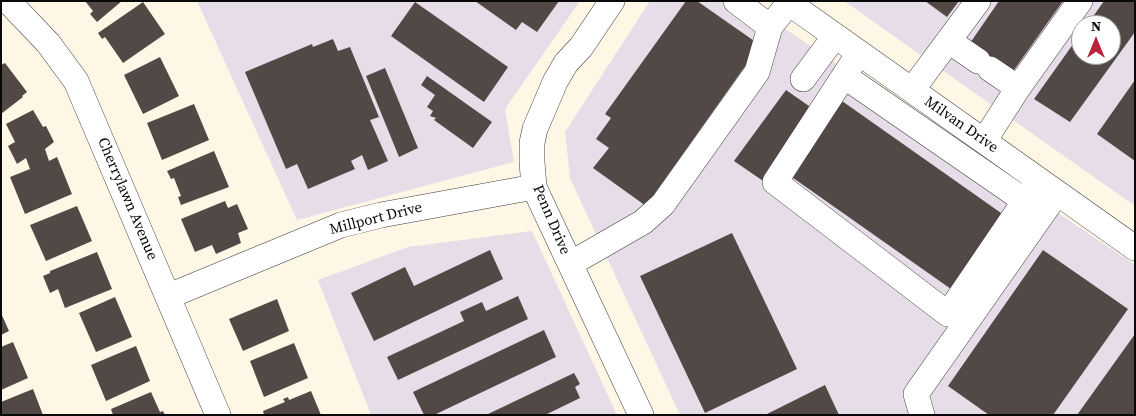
<!DOCTYPE html>
<style>
body{margin:0}
#map{position:relative;width:1136px;height:416px;overflow:hidden;background:#fff7e6;font-family:"Source Serif 4",serif}
canvas{display:block}
.frame{position:absolute;inset:0;border:2px solid #090909;pointer-events:none}
.north{position:absolute;left:1071px;top:15px;width:50px;height:50px;box-sizing:border-box;background:#fff;border:1px solid #9d9d9d;border-radius:50%;rotate:0deg;font-size:14px;font-weight:700;line-height:20px;text-align:center;color:#090909}
.north::after{content:'';display:block;margin:auto;width:18px;height:22px;background:#b8233c;clip-path:polygon(50% 0,100% 100%,50% 72%,0 100%)}
</style>
<div id="map">
<canvas width="1136" height="416"></canvas>
<div class="frame"></div>
<div class="north">N</div>
</div>
<script>
const ctx = document.querySelector('canvas').getContext('2d');
ctx.lineJoin = 'round';
function fill(path, color) { ctx.fillStyle = color; ctx.fill(path, 'evenodd'); }
const poly = rows => new Path2D(rows.map(r => 'M' + r).join(''));
function strokePath(path, color, width, dash) { ctx.strokeStyle = color; ctx.lineWidth = width; ctx.lineCap = dash ? 'butt' : 'round'; ctx.setLineDash(dash || []); ctx.stroke(path); }
function label(font, color, halo, rows, align = 'center') {
  ctx.font = font + ' "Source Serif 4",serif'; ctx.lineWidth = 5; ctx.setLineDash([]); ctx.textBaseline = 'middle'; ctx.strokeStyle = halo; ctx.fillStyle = color; for (const [text, x, y, turn = 0] of rows) {
    ctx.save(); ctx.translate(x, y); ctx.rotate((+turn || 0) * Math.PI / 180); ctx.textAlign = isNaN(turn) ? turn : align; if (halo) ctx.strokeText(text, 0, 0); ctx.fillText(text, 0, 0); ctx.restore();
  }
}
const industrial = poly([
 [197,1,580,1,505,109,514,162,297,220],
 [650,1,744,1,1135,265,1135,415,680,415,570,178,565,132],
 [844,1,1135,1,1135,206],
 [1081,25,1111,25,1111,55,1081,55],
 [532,231,617,415,371,415,318,280,408,247]
]);
const building = poly([
 [85,1,122,1,97,22,90,14,93,11],
 [475,1,559,1,537,32,522,22,516,30],
 [686,1,697,1,760,45,646,206,593,168,609,148,596,139,611,118,605,114],
 [925,1,959,1,947,17],
 [999,1,1063,1,1014,70,968,46],
 [1104,1,1135,1,1135,32,1070,122,1034,99,1081,33,1081,55,1111,55,1111,25,1087,25],
 [143,2,165,34,123,63,105,37,102,39,98,33],
 [415,2,508,67,484,102,391,36],
 [333,39,338,51,350,47,379,117,370,120,388,161,368,170,362,155,351,161,355,169,308,189,297,164,286,169,245,72,312,44,313,47],
 [160,57,179,96,143,114,124,75],
 [5,63,27,92,22,96,23,97,1,114,1,65],
 [385,68,418,148,399,157,366,76],
 [427,76,492,122,473,148,434,120,436,118,430,116,433,111,427,107,435,95,421,85],
 [1135,80,1135,161,1097,134],
 [786,90,819,113,769,185,734,161],
 [842,101,1011,220,958,294,789,175],
 [194,104,209,140,162,160,147,123],
 [33,110,43,127,46,126,54,142,45,149,49,161,57,157,72,194,25,214,10,177,30,169,26,158,17,164,8,146,15,142,6,124],
 [214,151,229,187,181,205,178,197,181,196,174,178,171,179,167,171],
 [225,201,228,208,237,204,248,229,238,233,241,243,216,254,212,245,195,252,181,219],
 [77,206,92,241,46,261,30,225],
 [732,233,797,369,705,413,640,276],
 [490,250,503,279,374,341,351,293,405,267,414,286],
 [1043,250,1128,309,1053,415,989,415,948,386],
 [97,252,112,289,65,308,58,289,50,293,43,276,50,273,50,271],
 [518,296,528,319,398,380,387,357,464,321,460,312,482,302,486,311],
 [115,297,132,337,96,352,79,313],
 [277,299,289,331,243,351,229,319],
 [1,313,9,331,1,335],
 [544,330,556,357,434,415,424,415,413,392],
 [1135,334,1135,415,1077,415],
 [13,342,28,378,1,390,1,347],
 [294,343,308,378,264,397,250,361],
 [136,346,150,381,106,401,91,365],
 [574,373,580,384,575,387,580,398,545,415,486,415],
 [825,385,839,415,765,415],
 [33,389,43,415,1,415,1,402],
 [311,391,321,415,264,415,263,411,285,402,283,399,288,397,289,400],
 [151,392,160,412,163,411,165,415,113,415,111,409]
]);
const minor = poly([
 [8,1,48,43,76,81,218,415],
 [612,1,581,47,566,63,555,82,535,129,532,143,532,162,534,187,641,415],
 [736,1,770,27],
 [786,1,1135,248],
 [949,41,978,61],
 [859,53,775,182,948,314,1039,180],
 [990,69,1018,88],
 [844,76,1025,201],
 [803,79,835,36],
 [912,90,978,1],
 [984,141,1018,88,1080,1],
 [570,264,643,222,663,204,757,72,770,27,789,3],
 [169,296,341,225,381,215,534,187],
 [922,415,916,394,1057,193]
]);
const streetNames = [
 ["Milvan Drive",961,125,35],
 ["Cherrylawn Avenue",127,199,67],
 ["Millport Drive",376,219,-14],
 ["Penn Drive",551,220,67]
];
fill(industrial, '#e6dde9');
fill(building, '#524946');
strokePath(minor, '#3c3c3c', 26);
strokePath(minor, '#fff', 25);
label('15px', '#090909', '#fff', streetNames);
</script>
